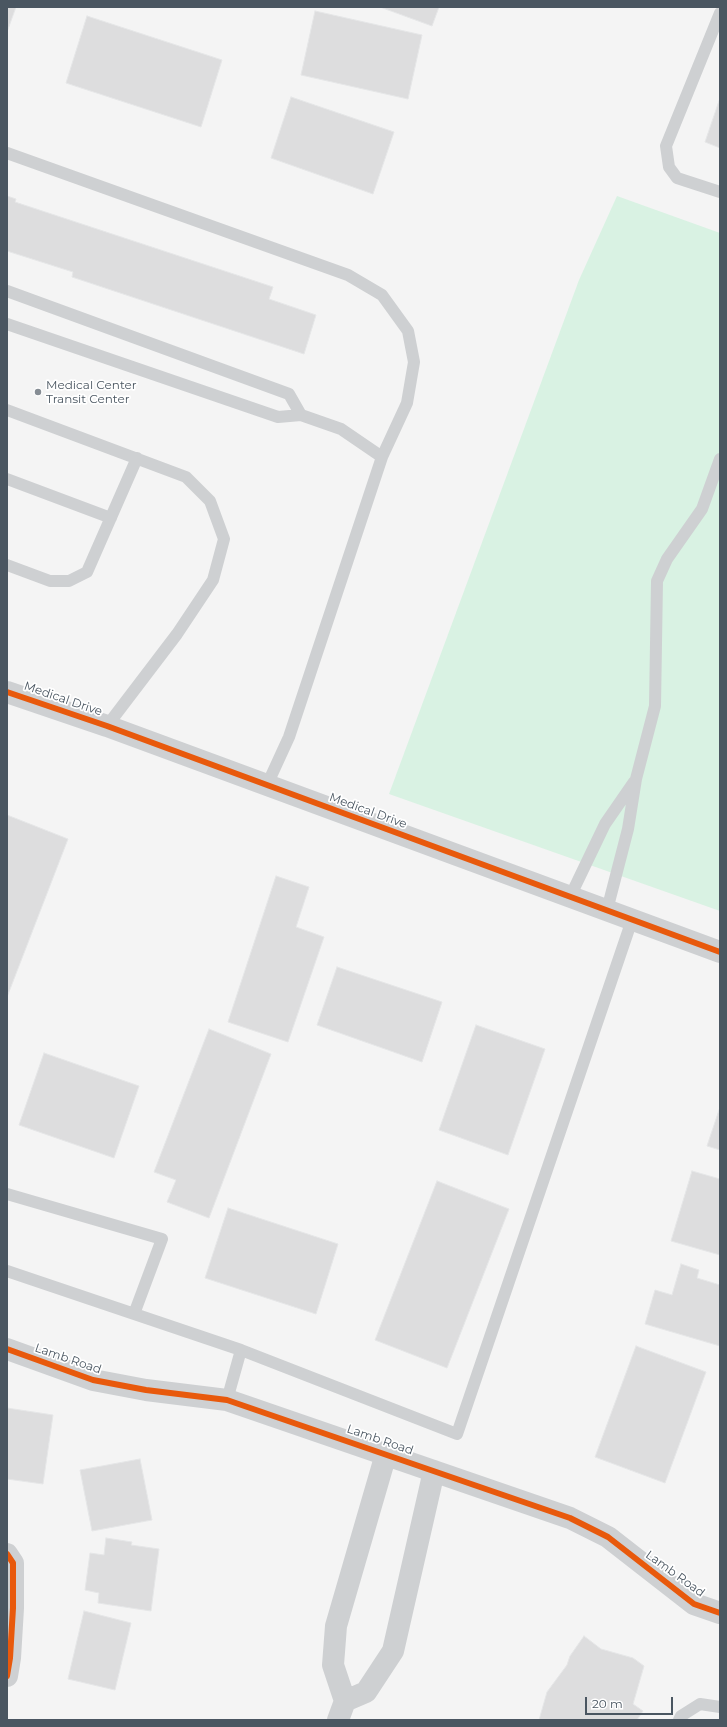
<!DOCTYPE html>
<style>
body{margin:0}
#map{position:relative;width:727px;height:1727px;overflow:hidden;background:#f4f4f4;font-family:Montserrat,sans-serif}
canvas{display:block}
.frame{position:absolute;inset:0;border:8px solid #4a5661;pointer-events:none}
.scale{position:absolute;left:585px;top:1697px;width:88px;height:18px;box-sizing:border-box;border:2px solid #4a5661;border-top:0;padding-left:5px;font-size:12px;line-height:14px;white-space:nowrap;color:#4a5661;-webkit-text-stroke:3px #fff;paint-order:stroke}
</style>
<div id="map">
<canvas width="727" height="1727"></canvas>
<div class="frame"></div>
<div class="scale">20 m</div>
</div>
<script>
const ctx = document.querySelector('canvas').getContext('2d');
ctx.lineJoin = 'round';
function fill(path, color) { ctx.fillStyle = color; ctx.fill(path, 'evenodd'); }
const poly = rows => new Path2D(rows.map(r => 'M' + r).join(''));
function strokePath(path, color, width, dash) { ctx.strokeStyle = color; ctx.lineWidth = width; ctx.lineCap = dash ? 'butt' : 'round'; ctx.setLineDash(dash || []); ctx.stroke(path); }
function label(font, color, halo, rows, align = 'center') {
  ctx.font = font + ' Montserrat,sans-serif'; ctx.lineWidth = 3.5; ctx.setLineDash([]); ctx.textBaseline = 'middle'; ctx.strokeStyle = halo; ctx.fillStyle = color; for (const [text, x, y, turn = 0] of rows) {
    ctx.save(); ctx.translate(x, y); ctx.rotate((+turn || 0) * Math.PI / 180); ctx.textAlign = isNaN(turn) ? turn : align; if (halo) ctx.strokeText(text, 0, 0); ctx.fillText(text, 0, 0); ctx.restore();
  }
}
const green = poly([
 [617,196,720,233,720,911,389,794,579,280]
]);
const building = poly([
 [7,7,16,7,7,32,7,7],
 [380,7,439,7,432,26,380,7],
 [315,11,422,35,408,99,301,75,315,11],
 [87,16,222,60,201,127,66,83,87,16],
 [291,97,394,132,373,194,271,158,291,97],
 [720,98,720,148,705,142,720,98],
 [7,196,16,199,15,202,273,287,269,299,316,315,304,354,72,277,73,272,7,251,7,196],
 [7,815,68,839,7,997,7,815],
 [276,876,309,887,296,927,324,937,288,1042,228,1022,276,876],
 [337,967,442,1002,422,1062,317,1025,337,967],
 [476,1025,545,1049,508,1155,439,1130,476,1025],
 [209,1029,271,1054,209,1218,167,1202,176,1180,154,1172,209,1029],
 [44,1053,139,1086,114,1158,19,1125,44,1053],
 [720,1107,720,1150,707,1146,720,1107],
 [692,1171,720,1179,720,1255,671,1241,692,1171],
 [437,1181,509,1209,447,1368,375,1340,437,1181],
 [228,1208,338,1244,316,1314,205,1278,228,1208],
 [681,1264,699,1270,697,1278,720,1285,720,1346,645,1324,655,1290,672,1295,681,1264],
 [636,1346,706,1372,665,1483,595,1457,636,1346],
 [7,1408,53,1415,43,1484,7,1479,7,1408],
 [140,1459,152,1520,92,1531,80,1470,140,1459],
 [106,1538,132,1542,131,1545,159,1549,151,1611,98,1603,99,1593,85,1590,90,1553,104,1555,106,1538],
 [84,1611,131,1623,115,1690,68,1679,84,1611],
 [584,1636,601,1649,633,1658,644,1666,633,1704,643,1711,637,1720,539,1720,547,1692,567,1665,570,1656,584,1636]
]);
const service = poly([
 [720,13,666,146,669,167,677,178,720,192],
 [7,153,348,275,382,295,408,331,414,362,407,403,382,457,289,737,267,785],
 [7,291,289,394,301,415],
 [7,324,278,417,301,415,341,429,382,457],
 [7,410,186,477,210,501,224,539,213,580,177,634,107,726],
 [7,479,111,518],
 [7,565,50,581,69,581,87,572,137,458],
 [570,897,605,824,634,782],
 [607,910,628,829,636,779,655,706,657,581,667,559,702,509,720,459],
 [7,1194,162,1239,134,1314],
 [7,1271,241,1350,227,1400],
 [241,1350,457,1434,632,920],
 [679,1720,681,1716,700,1704,720,1707]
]);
const minor = poly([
 [7,692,107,726,720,952],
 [7,1349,93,1380,146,1390,227,1400,570,1518,608,1537,694,1604,720,1613],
 [386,1454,336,1626,333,1665,345,1701,366,1692,393,1651,434,1471],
 [7,1554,13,1563,13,1608,10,1658,7,1676],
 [338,1720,345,1701]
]);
const cycleway = poly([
 [7,692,107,726,720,952],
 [7,1349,93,1380,146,1390,227,1400,570,1518,608,1537,694,1604,720,1613],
 [7,1554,13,1563,13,1608,10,1658,7,1676]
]);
const markers = [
 [38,392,4,"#868d94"]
];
const poiNames = [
 ["Medical Center",46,385],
 ["Transit Center",46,399]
];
const streetNames = [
 ["Medical Drive",63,699,19],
 ["Medical Drive",368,811,20],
 ["Lamb Road",68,1359,19],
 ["Lamb Road",380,1440,19],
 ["Lamb Road",675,1574,36]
];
fill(green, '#d9f2e3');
fill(building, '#ddddde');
strokePath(building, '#e5e6e7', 1);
strokePath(service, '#ced0d2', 12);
strokePath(minor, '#ced0d2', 22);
strokePath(cycleway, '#e8590c', 6);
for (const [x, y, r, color] of markers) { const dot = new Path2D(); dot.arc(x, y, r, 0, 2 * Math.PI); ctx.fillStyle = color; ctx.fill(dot); strokePath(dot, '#fff', 1.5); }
label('12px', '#4a5661', '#fff', poiNames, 'left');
label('12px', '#4a5661', '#fff', streetNames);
</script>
